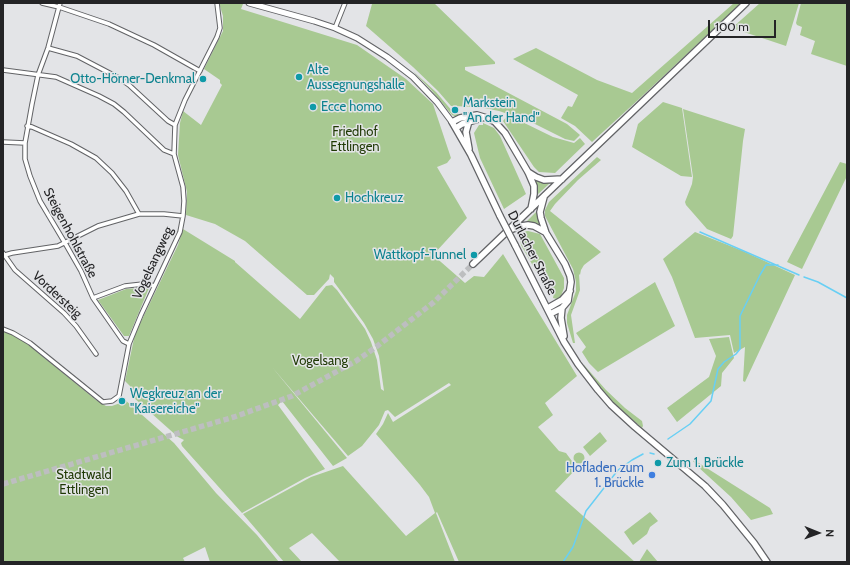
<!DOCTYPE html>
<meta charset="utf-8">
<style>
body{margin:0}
#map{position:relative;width:850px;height:565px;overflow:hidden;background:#e3e4e7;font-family:Cabin,sans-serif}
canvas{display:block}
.frame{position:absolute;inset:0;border:4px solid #242426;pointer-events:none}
.north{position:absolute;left:798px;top:513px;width:40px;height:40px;-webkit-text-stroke:3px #e3e4e7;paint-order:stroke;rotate:91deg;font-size:11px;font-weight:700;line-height:16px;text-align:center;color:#242426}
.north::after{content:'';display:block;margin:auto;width:14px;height:18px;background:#242426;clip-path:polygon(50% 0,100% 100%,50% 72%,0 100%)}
.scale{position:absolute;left:708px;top:20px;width:68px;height:18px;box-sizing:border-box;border:2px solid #242426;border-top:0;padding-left:5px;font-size:12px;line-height:14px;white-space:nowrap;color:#242426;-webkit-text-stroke:3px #e3e4e7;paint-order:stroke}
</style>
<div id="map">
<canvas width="850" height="565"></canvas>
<div class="frame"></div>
<div class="north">N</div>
<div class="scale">100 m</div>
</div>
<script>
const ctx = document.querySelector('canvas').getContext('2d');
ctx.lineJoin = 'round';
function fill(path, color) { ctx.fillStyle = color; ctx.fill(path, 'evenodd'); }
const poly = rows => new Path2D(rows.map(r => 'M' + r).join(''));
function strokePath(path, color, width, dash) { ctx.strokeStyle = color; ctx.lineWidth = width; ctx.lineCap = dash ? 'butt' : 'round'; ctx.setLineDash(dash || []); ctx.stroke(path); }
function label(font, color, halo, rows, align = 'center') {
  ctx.font = font + ' Cabin,sans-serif'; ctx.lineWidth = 3; ctx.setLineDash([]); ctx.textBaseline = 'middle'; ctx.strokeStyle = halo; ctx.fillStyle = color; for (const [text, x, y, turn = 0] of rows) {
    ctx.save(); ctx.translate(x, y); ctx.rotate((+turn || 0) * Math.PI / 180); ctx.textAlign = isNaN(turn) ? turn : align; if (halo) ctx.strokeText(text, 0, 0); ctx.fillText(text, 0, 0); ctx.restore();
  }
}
const green = poly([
 [219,3,238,3,243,4,241,9,357,45,406,79,433,104,451,158,447,163,437,167,467,218,433,255,465,283,474,276,484,277,503,254,577,376,545,403,553,415,538,427,559,451,566,453,577,468,555,491,635,562,459,562,437,512,436,513,455,562,340,562,312,533,289,548,302,562,284,562,243,514,311,477,343,466,406,536,435,513,429,497,420,485,376,434,383,424,388,413,393,422,451,385,449,383,395,417,388,410,385,411,379,425,362,446,348,456,272,367,347,458,333,466,282,401,278,405,325,469,305,478,242,513,182,446,181,443,184,440,178,437,133,397,130,386,125,381,135,334,178,245,183,229,235,261,235,262,300,319,326,286,332,285,337,290,365,329,371,342,377,360,381,389,384,391,379,356,373,339,364,323,334,282,334,278,330,274,329,279,314,295,307,295,245,241,215,224,186,215,187,192,178,155,180,123,183,111,201,125,222,85,220,83,220,80,204,69,223,31,223,16],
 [376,3,434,3,495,62,495,64,465,67,465,70,567,124,580,135,574,141,565,139,529,121,499,111,479,107,451,106,438,91,413,67,366,26,372,4],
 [734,3,741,3,638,100,592,142,575,126,561,118,568,106,572,107,578,95,513,59,536,48,597,80,632,93],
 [760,3,799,3,786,46,732,28],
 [801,3,847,3,847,66,811,54,815,41,800,35,802,27,797,25,796,23],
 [413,71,436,92,453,112,457,114,462,115,457,117,452,115,432,91],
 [663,102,682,108,692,177,681,176,632,147,638,124],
 [683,109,745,129,743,141,733,236,731,239,707,229,686,205,685,202,692,184,693,177],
 [508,115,553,137,574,143,580,138,585,144,555,173,539,172,534,167,503,121],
 [483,123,494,128,500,136,526,194,504,209,480,158,474,133,479,125,483,125],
 [597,157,601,160,578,180,555,204,550,211,601,252,584,265,581,270,580,275,579,274,580,290,571,315,575,343,573,343,567,323,567,315,576,291,576,282,573,269,545,216,545,210,549,202],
 [840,162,847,164,847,176,802,269,787,262],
 [533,178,540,182,550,183,536,196],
 [538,210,538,216,541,227,525,223],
 [528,231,540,234,564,278,564,288,561,296,557,299,553,298,554,293,548,292,521,245,519,232],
 [695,232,743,251,795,275,745,382,743,381,745,347,734,353,730,335,695,338,672,277,663,259],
 [655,282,675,326,598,372,589,363,582,352,586,347,576,333],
 [138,288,149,288,129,336,124,336,98,300,126,289],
 [3,332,11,333,25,342,96,400,106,406,112,406,123,402,124,399,174,443,216,493,257,535,279,562,210,562,205,547,183,558,185,562,3,562],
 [729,337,734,358,722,373,721,386,677,422,667,408,709,377,716,356,709,339],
 [584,365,606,390,625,408,642,421,643,426,642,428,614,403,593,380,584,368],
 [600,432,607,441,590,456,583,447],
 '573.5 458a5.5 5.5 0 1 1 11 0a5.5 5.5 0 1 1-11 0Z',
 [694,460,770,508,773,514,751,520,731,497,697,466,693,461],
 [650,512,658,521,650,527,647,534,633,545,624,532],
 [647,549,658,562,639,562]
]);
const stream = poly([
 [700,232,799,275],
 [804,277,818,282,847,298],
 [668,439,690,424,711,401,718,369,724,362,736,354,740,349,740,316,760,275,766,265,778,265],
 [650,453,654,454],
 [563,562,573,547,586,511,618,470,632,460,643,454]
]);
const primaryTunnel = poly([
 [3,484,234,417,292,396,356,361,376,347,434,302,473,264]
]);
const street = poly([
 [42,3,59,7,109,24,154,45,200,71],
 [60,3,48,48,38,75,32,104,25,143,25,159,30,176,40,201,65,243,81,271,93,298,123,341,129,344],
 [335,28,345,3],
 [48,48,77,56,119,78,129,85,168,121,175,125],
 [3,70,56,77,99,96,114,104,124,112,164,150,174,154],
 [27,126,32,127,71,144,96,158,112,173,126,191,139,214],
 [3,142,25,143],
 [3,253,15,270,64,313,76,326,96,354],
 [5,255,12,253,58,246,98,226,139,214,164,214,183,216],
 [93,298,125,286,143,284,151,285,154,286],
 [3,329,13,333,30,343,103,402,112,401,119,396,129,344,141,315,180,232,183,216,184,201,183,187,174,154,175,125,185,100,217,37,220,28,217,3]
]);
const secondary = poly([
 [249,3,314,21,335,28,357,38,387,57,413,77,437,102,452,122]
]);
const primary = poly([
 [469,121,466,132,469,149],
 [456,128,462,124,482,118],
 [528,172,536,177,544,180,562,179],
 [544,197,540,212,541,218,546,233,565,264,570,276,571,282,568,301,562,308,550,314],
 [500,216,471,155,452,122,460,118,477,115,490,119,495,122,505,133,528,172,534,186,534,194,531,209],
 [510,230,521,226,528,225,534,226,545,232],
 [515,245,564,342,578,364,598,390,611,405,635,427,705,486,723,505,754,543,767,562],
 [473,264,746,3],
 [548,308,562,300,570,291],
 [562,308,561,318,564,336]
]);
const primaryBridge = poly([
 [500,216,515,245]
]);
const markers = [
 [299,77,4,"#0f9aa8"],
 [203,79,4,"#0f9aa8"],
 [313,107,4,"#0f9aa8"],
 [455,110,4,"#0f9aa8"],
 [337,198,4,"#0f9aa8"],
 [474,255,4,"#0f9aa8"],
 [122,401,4,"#0f9aa8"],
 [658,463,4,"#0f9aa8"],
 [652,475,4,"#3f7fe0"]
];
const cultureNames = [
 ["Alte",307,70],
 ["Aussegnungshalle",307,85],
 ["Otto-Hörner-Denkmal",195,79,"right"],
 ["Markstein",463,103],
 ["\"An der Hand\"",463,118],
 ["Ecce homo",321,107],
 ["Hochkreuz",345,198],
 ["Wattkopf-Tunnel",466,255,"right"],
 ["Wegkreuz an der",130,394],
 ["\"Kaisereiche\"",130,409],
 ["Zum 1. Brückle",666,463]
];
const parkNames = [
 ["Friedhof",355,132],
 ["Ettlingen",355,147],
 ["Vogelsang",320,361],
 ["Stadtwald",84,475],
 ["Ettlingen",84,490]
];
const streetNames = [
 ["Steigenhohlstraße",70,233,62],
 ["Durlacher Straße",532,253,63],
 ["Vogelsangweg",153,263,-65],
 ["Vordersteig",57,295,43]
];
const shopNames = [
 ["Hofladen zum",644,468],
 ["1. Brückle",644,483]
];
fill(green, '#a8c992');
strokePath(stream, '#68cff4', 1.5);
strokePath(primaryTunnel, '#bdbec0', 5.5, [5.5, 3]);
strokePath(street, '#626366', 5.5);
strokePath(secondary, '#626366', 7);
strokePath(primary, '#626366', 8);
strokePath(street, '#fff', 3.5);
strokePath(secondary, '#fff', 5);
strokePath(primary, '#fff', 5.5);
strokePath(primaryBridge, '#626366', 8, []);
strokePath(primaryBridge, '#fff', 5.5);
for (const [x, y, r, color] of markers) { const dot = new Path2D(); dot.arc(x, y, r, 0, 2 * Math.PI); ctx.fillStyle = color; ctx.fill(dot); strokePath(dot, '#e3e4e7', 1.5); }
label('13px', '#0d838f', '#e3e4e7', cultureNames, 'left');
label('13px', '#1f3904', '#e3e4e7', parkNames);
label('13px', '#242426', '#e3e4e7', streetNames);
label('13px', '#366cbe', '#e3e4e7', shopNames, 'right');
</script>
